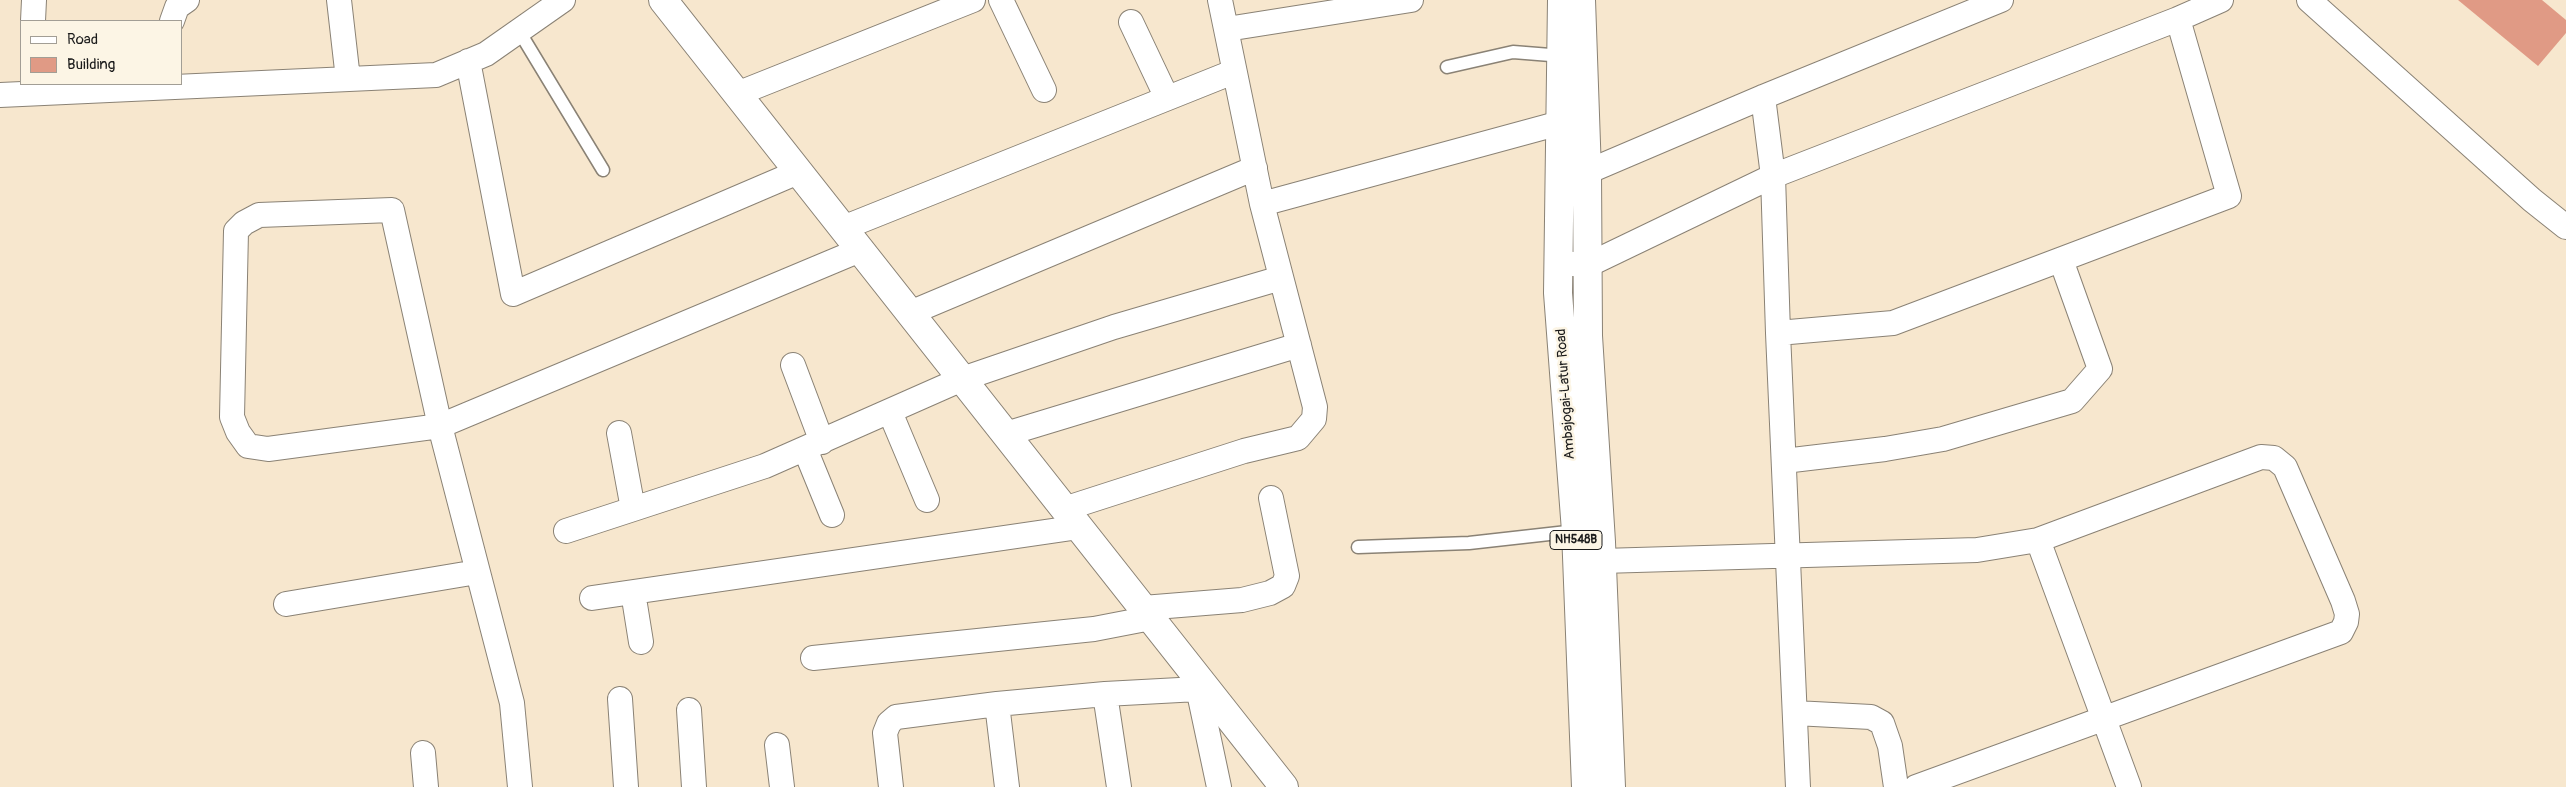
<!DOCTYPE html>
<style>
body{margin:0}
#map{position:relative;width:2566px;height:787px;overflow:hidden;background:#f7e7ce;font-family:Pangolin,sans-serif}
canvas{display:block}
.legend{position:absolute;left:20px;top:20px;width:162px;height:65px;box-sizing:border-box;background:#fcf5e5;border:1px solid #a29e95;margin:0;padding:6px 9px;list-style:none;font-size:15px;color:#1c1c1c}
.legend li{display:flex;align-items:center;gap:10px;height:25px}
.legend b{width:25px;border:1px solid #a29e95}
</style>
<div id="map">
<canvas width="2566" height="787"></canvas>
<ul class="legend">
<li><b style="height:6px;background:#fff"></b>Road</li>
<li><b style="height:14px;background:#e09a85"></b>Building</li>
</ul>
</div>
<script>
const ctx = document.querySelector('canvas').getContext('2d');
ctx.lineJoin = 'round';
function fill(path, color) { ctx.fillStyle = color; ctx.fill(path, 'evenodd'); }
const poly = rows => new Path2D(rows.map(r => 'M' + r).join(''));
function strokePath(path, color, width, dash) { ctx.strokeStyle = color; ctx.lineWidth = width; ctx.lineCap = dash ? 'butt' : 'round'; ctx.setLineDash(dash || []); ctx.stroke(path); }
function label(font, color, halo, rows, align = 'center') {
  ctx.font = font + ' Pangolin,sans-serif'; ctx.lineWidth = 5; ctx.setLineDash([]); ctx.textBaseline = 'middle'; ctx.strokeStyle = halo; ctx.fillStyle = color; for (const [text, x, y, turn = 0] of rows) {
    ctx.save(); ctx.translate(x, y); ctx.rotate((+turn || 0) * Math.PI / 180); ctx.textAlign = isNaN(turn) ? turn : align; if (halo) ctx.strokeText(text, 0, 0); ctx.fillText(text, 0, 0); ctx.restore();
  }
}
const building = poly([
 [2458,0,2542,0,2566,20,2566,33,2538,66]
]);
const service = poly([
 [519,31,603,170],
 [1447,67,1513,52,1563,56],
 [1358,547,1469,543,1576,531]
]);
const minor = poly([
 [339,0,348,79],
 [1001,0,1044,90],
 [2309,0,2532,200,2566,227],
 [2178,19,2221,0],
 [33,21,34,0],
 [172,21,177,7,187,0],
 [1131,22,1167,98],
 [1227,29,1411,0],
 [468,61,513,294,798,172],
 [737,94,973,0],
 [0,95,436,75,486,54,563,0],
 [1763,97,1773,176,1778,333,1798,787],
 [1587,172,1763,97,2001,0],
 [1262,204,1560,123],
 [843,228,1233,72],
 [1559,263,1588,265,1773,176,2178,19,2229,196,1893,323,1778,333],
 [910,313,1255,168],
 [793,365,822,442],
 [890,412,927,500],
 [619,433,633,509],
 [1006,434,1299,345],
 [805,449,832,515],
 [1784,461,1885,449,1943,439,2072,401,2100,369,2061,260],
 [1064,509,1244,451,1298,438,1314,419,1315,407,1262,204,1220,0],
 [566,531,765,466,962,379,1114,327,1281,278],
 [2038,540,2129,787],
 [1602,561,1977,550,2038,540,2261,457,2274,458,2285,467,2343,601,2347,614,2346,622,2341,632,1916,787],
 [633,592,641,642],
 [592,598,1079,527],
 [286,604,477,572],
 [1143,608,1242,600,1270,593,1283,586,1287,576,1271,498],
 [813,658,1094,629,1151,618],
 [1195,674,1219,787],
 [1105,694,1119,787],
 [620,699,626,787],
 [997,704,1007,787],
 [689,710,694,787],
 [1795,713,1871,717,1882,723,1890,746,1896,787],
 [777,745,782,787],
 [423,753,426,787],
 [520,787,512,703,440,426,392,210,259,215,244,223,236,231,232,417,238,432,248,446,268,449,440,426,860,250],
 [891,787,885,733,889,723,896,717,997,704,1105,694,1198,689]
]);
const secondary = poly([
 [663,0,1284,787]
]);
const trunk = poly([
 [1562,0,1558,293,1576,531,1586,787],
 [1581,0,1587,172,1588,336,1601,542,1611,787]
]);
const shields = [
 [1576,540,52]
];
const shieldNames = [
 ["NH548B",1576,540]
];
const streetNames = [
 ["Ambajogai-Latur Road",1566,394,-94]
];
fill(building, '#e09a85');
strokePath(service, '#8a8275', 15);
strokePath(minor, '#8a8275', 26);
strokePath(secondary, '#8a8275', 30);
strokePath(trunk, '#8a8275', 30);
strokePath(service, '#fff', 12);
strokePath(minor, '#fff', 24);
strokePath(secondary, '#fff', 28);
strokePath(trunk, '#fff', 28);
for (const [x, y, w] of shields) { const box = new Path2D(); box.roundRect(x - w / 2, y - 9.5, w, 19, 4); ctx.fillStyle = '#fcf5e5'; ctx.fill(box); strokePath(box, '#1c1c1c', 1); }
label('bold 12px', '#1c1c1c', null, shieldNames);
label('14px', '#1c1c1c', '#fcf5e5', streetNames);
</script>
